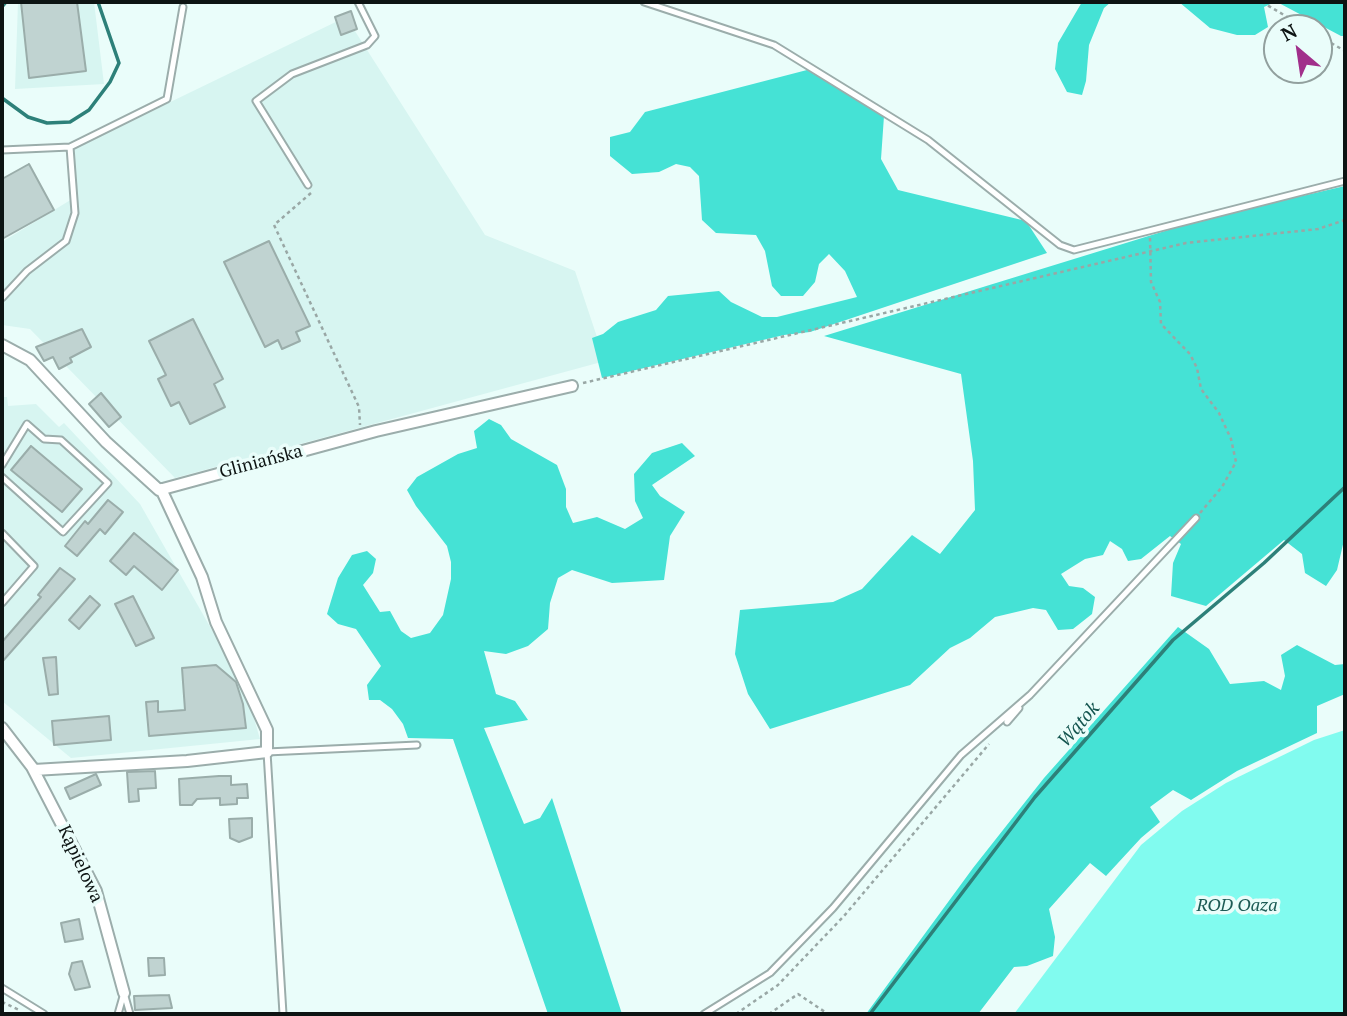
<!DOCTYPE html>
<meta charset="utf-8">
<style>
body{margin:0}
#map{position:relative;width:1347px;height:1016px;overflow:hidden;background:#eafdfa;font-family:"PT Serif",serif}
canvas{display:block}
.frame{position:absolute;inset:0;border:4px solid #0d1413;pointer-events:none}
.north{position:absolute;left:1263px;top:14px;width:70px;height:70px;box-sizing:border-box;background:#eafdfa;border:2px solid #92a09e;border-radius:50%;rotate:331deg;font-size:19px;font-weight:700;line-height:28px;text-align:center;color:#0d1413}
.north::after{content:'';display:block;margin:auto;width:24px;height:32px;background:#a12f8b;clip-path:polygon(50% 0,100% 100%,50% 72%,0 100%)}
</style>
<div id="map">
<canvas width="1347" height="1016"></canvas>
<div class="frame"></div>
<div class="north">N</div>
</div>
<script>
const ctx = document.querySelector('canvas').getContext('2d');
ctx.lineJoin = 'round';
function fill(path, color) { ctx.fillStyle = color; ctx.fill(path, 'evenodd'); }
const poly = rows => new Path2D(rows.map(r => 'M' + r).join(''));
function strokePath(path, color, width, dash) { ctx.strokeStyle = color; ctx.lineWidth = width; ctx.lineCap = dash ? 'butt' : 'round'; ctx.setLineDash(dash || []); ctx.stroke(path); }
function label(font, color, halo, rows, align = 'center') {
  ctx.font = font + ' "PT Serif",serif'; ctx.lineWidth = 7; ctx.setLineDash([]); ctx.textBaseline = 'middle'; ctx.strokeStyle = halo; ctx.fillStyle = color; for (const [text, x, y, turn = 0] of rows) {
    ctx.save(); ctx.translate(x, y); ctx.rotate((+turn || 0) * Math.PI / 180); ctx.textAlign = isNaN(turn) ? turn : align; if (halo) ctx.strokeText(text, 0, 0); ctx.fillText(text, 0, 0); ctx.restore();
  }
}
const built = poly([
 [18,2,94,2,104,84,15,89],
 [346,17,485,235,575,271,605,361,175,478,30,329,2,325,2,242,77,196,67,152],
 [2,397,7,397,8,406,36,404,59,427,64,423,140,504,245,688,260,739,71,758,2,701]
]);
const green = poly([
 [1345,730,1345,1014,1014,1014,1141,845,1182,811,1226,783,1314,740]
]);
const forest = poly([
 [1082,2,1111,2,1104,8,1089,45,1086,81,1082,95,1067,92,1055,69,1058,43],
 [1179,2,1275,2,1264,7,1268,27,1255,35,1237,35,1210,28],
 [1277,2,1345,2,1345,36,1341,36],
 [807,70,884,116,881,159,898,190,1026,221,1047,253,810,332,784,335,602,378,592,338,603,334,618,322,656,310,668,296,719,291,731,302,762,317,777,317,857,297,845,271,829,254,819,264,815,282,803,296,781,296,772,286,765,251,756,235,716,233,702,220,699,176,690,167,676,164,659,172,632,174,610,156,610,137,630,132,645,112],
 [1345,186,1345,536,1337,570,1326,586,1305,573,1302,554,1284,540,1206,606,1171,596,1173,563,1181,544,1170,536,1141,559,1128,561,1122,549,1110,541,1103,555,1085,559,1061,574,1069,586,1083,588,1095,597,1092,614,1073,629,1058,630,1046,610,1033,608,995,617,970,638,950,648,910,685,770,729,748,694,735,654,740,610,833,602,862,589,912,535,940,554,975,510,973,461,961,374,824,336,1207,218],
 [489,419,501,425,511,439,557,465,566,489,566,507,573,523,597,517,625,529,643,518,635,501,634,474,652,453,682,443,695,456,652,485,660,496,685,512,670,536,664,580,612,583,572,570,558,578,550,603,548,629,528,646,506,654,484,651,496,694,515,701,528,720,484,728,524,824,540,818,552,798,622,1014,548,1014,453,739,408,738,403,724,392,709,380,700,369,700,367,685,381,666,356,629,338,624,327,614,338,578,352,555,367,551,376,559,373,573,363,585,380,612,390,611,401,631,411,638,430,633,443,615,451,579,451,562,447,546,416,506,407,490,417,477,458,454,477,448,474,431],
 [1178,627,1209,649,1230,684,1264,681,1281,690,1285,676,1281,655,1297,645,1335,665,1345,664,1345,694,1317,706,1317,733,1237,771,1191,800,1173,790,1150,807,1160,822,1141,838,1106,876,1090,863,1049,909,1055,937,1053,956,1027,966,1014,967,978,1014,866,1014,973,868,1044,778]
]);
const stream = poly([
 [2,7,6,2],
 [2,98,28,117,47,123,70,122,89,110,110,82,119,63,98,2],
 [870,1014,1035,797,1173,640,1264,563,1345,487]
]);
const building = poly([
 [21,2,77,2,86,71,29,78,21,2],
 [351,11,357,29,341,35,335,17,351,11],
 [29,164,54,210,2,239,2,179,29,164],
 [269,241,310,326,296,332,300,341,282,349,278,340,265,347,224,262,269,241],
 [193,319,223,379,214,384,225,407,190,424,179,402,171,406,158,379,166,375,149,341,193,319],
 [82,329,91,347,70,358,72,362,59,369,53,357,44,361,36,347,82,329],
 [101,393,121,417,109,427,89,404,101,393],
 [31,446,82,489,62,512,11,470,31,446],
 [108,500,123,512,105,534,100,529,77,556,65,546,85,521,88,524,108,500],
 [134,533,178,570,162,590,134,566,126,575,110,561,134,533],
 [60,568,75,579,2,662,2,642,41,597,38,595,60,568],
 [90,596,100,605,79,629,69,620,90,596],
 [133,596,154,638,136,646,115,604,133,596],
 [56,657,58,694,49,695,43,658,56,657],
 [216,665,236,682,243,704,246,728,149,736,146,702,158,701,158,712,185,710,182,668,216,665],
 [109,716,111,740,54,745,52,721,109,716],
 [155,771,156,788,138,789,139,801,129,802,127,772,155,771],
 [96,774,101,785,70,799,65,788,96,774],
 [219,776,231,776,231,785,247,784,248,798,237,798,237,804,220,805,220,798,197,799,192,805,180,805,179,779,219,776],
 [252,818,252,837,239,842,230,838,229,819,252,818],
 [79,919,83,939,65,942,61,923,79,919],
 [148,958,164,958,165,975,149,976,148,958],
 [82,961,90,987,75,990,69,974,72,963,82,961],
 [169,995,172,1008,135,1010,134,996,169,995]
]);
const path = poly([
 [1262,2,1306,28],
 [1319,36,1345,51],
 [311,193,274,225,359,407,360,425],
 [1150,238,1151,282,1160,302,1161,324,1190,354,1197,368,1201,389,1219,413,1231,439,1236,462,1222,487,1200,513],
 [583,383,1186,243,1318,229,1345,220],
 [2,1002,19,1010],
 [736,1014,778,985,844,916,989,744],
 [769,1014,798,994,828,1014]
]);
const lane = poly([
 [644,2,774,45,928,140,1060,245,1074,250,1345,181],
 [2,150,70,147],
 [308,185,256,101,292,74,367,45,375,36,358,2],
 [2,298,27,271,66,241,75,213,70,147,167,99,183,7],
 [2,465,27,424,44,439,61,440,108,483,63,532,2,477],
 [2,533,34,566,2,603],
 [1030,695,1196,518],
 [1007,722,1019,708],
 [2,988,44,1014],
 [124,993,130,1014],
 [118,1014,124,993],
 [283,1014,267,752,417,745],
 [704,1014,770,973,833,908,961,755,1030,695]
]);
const street = poly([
 [2,345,30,360,106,442,159,490,376,431,572,386],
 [2,728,32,767,96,891,124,993],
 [34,770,187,761,267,752,267,730,216,622,202,577,161,489]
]);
const streetNames = [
 ["Gliniańska",261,462,-15],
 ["Kąpielowa",80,864,65]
];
const parkNames = [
 ["ROD Oaza",1237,906]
];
const waterNames = [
 ["Wątok",1079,725,-49]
];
fill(built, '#d7f5f1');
fill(green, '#81fbef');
fill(forest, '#45e2d5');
strokePath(stream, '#2d8079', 3.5);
fill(building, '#c0d3d1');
strokePath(building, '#9aadaa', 2);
strokePath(lane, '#9badab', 9);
strokePath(street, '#9badab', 14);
strokePath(path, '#99a7a5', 2.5, [3.5, 3.5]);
strokePath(lane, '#fff', 5);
strokePath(street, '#fff', 10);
label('18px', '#0d1413', '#eafdfa', streetNames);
label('italic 18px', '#1c5b55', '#eafdfa', parkNames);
label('italic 19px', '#155650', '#eafdfa', waterNames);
</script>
